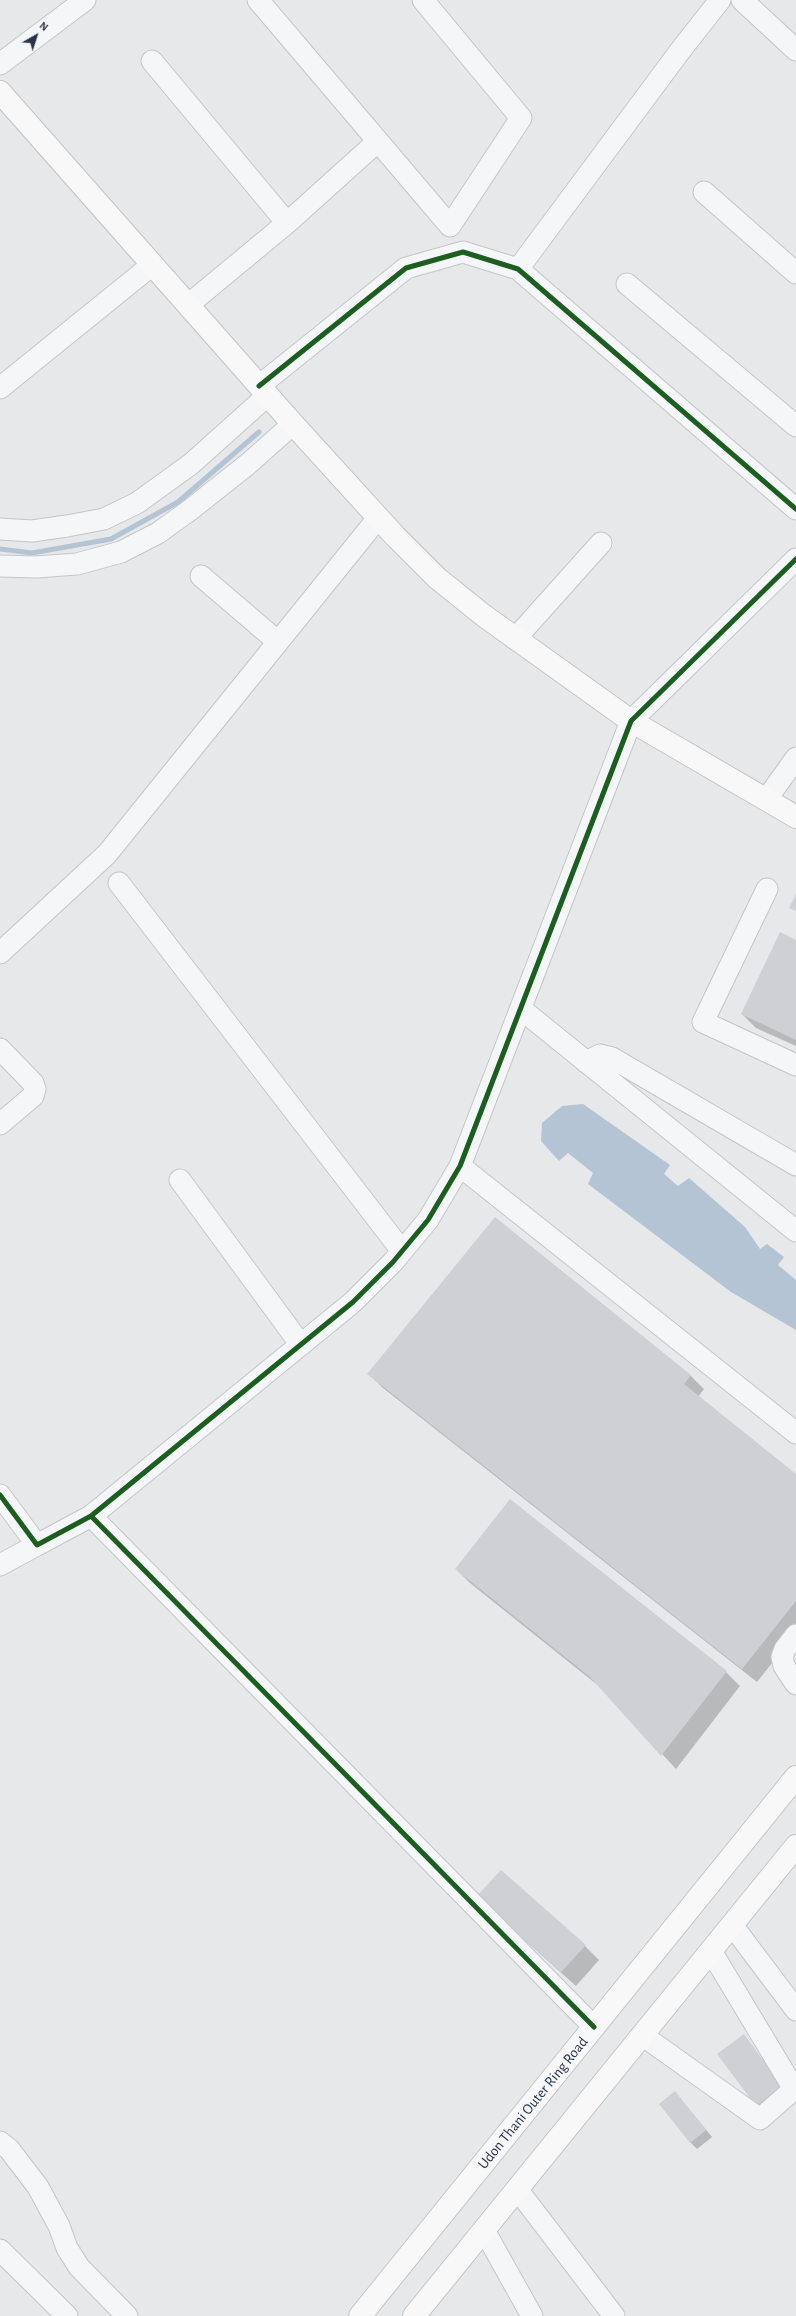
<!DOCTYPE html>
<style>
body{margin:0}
#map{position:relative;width:796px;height:2316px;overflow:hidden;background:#e6e8ea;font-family:"Alegreya Sans",sans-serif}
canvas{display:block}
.north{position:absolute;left:16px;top:16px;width:40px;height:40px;-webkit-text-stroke:3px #f4f6f9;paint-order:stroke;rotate:39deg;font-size:11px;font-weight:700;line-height:16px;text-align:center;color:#2b3445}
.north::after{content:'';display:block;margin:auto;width:14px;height:18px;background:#2b3445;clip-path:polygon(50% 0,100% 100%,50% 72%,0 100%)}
</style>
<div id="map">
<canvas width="796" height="2316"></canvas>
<div class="north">N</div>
</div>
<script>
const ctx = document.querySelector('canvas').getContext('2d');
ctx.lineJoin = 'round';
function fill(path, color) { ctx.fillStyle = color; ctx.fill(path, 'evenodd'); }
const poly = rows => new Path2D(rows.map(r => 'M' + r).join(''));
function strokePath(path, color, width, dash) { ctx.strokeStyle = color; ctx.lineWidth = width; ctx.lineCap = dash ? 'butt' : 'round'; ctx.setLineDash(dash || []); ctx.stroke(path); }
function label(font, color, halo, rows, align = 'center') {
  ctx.font = font + ' "Alegreya Sans",sans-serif'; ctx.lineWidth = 3; ctx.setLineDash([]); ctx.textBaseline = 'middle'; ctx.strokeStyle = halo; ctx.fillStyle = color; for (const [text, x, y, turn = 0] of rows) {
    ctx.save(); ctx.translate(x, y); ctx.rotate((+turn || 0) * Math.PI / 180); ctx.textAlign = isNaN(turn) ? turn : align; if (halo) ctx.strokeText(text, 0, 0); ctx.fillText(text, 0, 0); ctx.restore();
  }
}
const water = poly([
 [583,1104,670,1165,664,1174,678,1186,689,1178,745,1227,760,1249,767,1244,784,1257,778,1265,796,1280,796,1330,731,1292,588,1184,593,1173,568,1153,559,1161,541,1141,542,1123,562,1106]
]);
const shadow = poly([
 [796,941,796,1046,756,1028,742,1014],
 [369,1374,690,1375,704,1389,698,1397,796,1475,796,1633,757,1682,383,1388],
 [510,1500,726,1672,740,1686,676,1769,600,1687,470,1583,456,1569],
 [492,1911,585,1946,599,1960,576,1986],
 [719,2054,785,2090,760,2108],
 [675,2092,712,2137,697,2149,690,2142]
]);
const stream = poly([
 [0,549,32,553,111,539,178,502,259,432]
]);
const building = poly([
 [796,894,796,911,789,908],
 [780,932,796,940,796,1040,741,1014],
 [495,1217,691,1375,684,1384,796,1474,796,1601,742,1669,367,1374],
 [510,1499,727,1671,661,1756,590,1677,455,1569],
 [501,1870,586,1945,561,1972,476,1897],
 [744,2034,782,2086,756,2106,717,2054],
 [675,2091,706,2130,690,2143,659,2104]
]);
const minor = poly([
 [258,0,450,226,521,118,423,0],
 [742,0,796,50],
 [152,61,287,223],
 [0,64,85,0],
 [704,192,796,273],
 [518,269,680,51,720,0],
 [627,284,796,426],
 [188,305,287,223,377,142],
 [259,386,406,268,463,252,518,269,796,509],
 [0,388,152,265],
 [0,529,32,531,67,526,104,519,137,503,191,464,268,395],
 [0,566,36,567,77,564,121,552,158,533,190,510,248,464,293,424],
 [201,576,277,641],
 [515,639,601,543],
 [766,800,796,758],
 [119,883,402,1251],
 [767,889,703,1022,796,1065],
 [0,953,107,854,378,518],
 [521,1009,796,1231],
 [0,1049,33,1083,35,1089,33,1096,0,1124],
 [586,1062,600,1055,612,1058,796,1165],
 [460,1166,796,1433],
 [180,1180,301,1345],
 [0,1495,37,1545,91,1516,353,1302,393,1262,428,1220,460,1166,631,721,796,559],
 [91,1516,594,2027],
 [0,1565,37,1545],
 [796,1635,785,1649,782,1657,784,1666,796,1684],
 [732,1925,796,2010],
 [642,2035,760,2119,794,2089,711,1951],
 [0,2142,9,2149,38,2187,59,2226,67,2248,79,2267,127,2316],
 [517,2189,614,2316],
 [484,2230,532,2316],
 [0,2250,67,2316]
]);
const major = poly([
 [0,92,293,424,395,536,437,578,483,615,631,721,796,817],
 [360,2316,796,1777],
 [414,2316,796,1846]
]);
const cycleway = poly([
 [259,386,406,268,463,252,518,269,796,509],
 [0,1495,37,1545,91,1516,353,1302,393,1262,428,1220,460,1166,631,721,796,559],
 [91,1516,594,2027]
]);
const streetNames = [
 ["Udon Thani Outer Ring Road",533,2103,-51]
];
fill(water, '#b4c4d5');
fill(shadow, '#0003');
strokePath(stream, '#b4c4d5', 5);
fill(building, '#ced0d3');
strokePath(minor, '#c4c6c8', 23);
strokePath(major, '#c2c5c8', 24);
strokePath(minor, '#f5f6f7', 21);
strokePath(major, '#f8f8f8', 22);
strokePath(cycleway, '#1b5e20', 5);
label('15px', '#2b3445', '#f4f6f9', streetNames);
</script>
